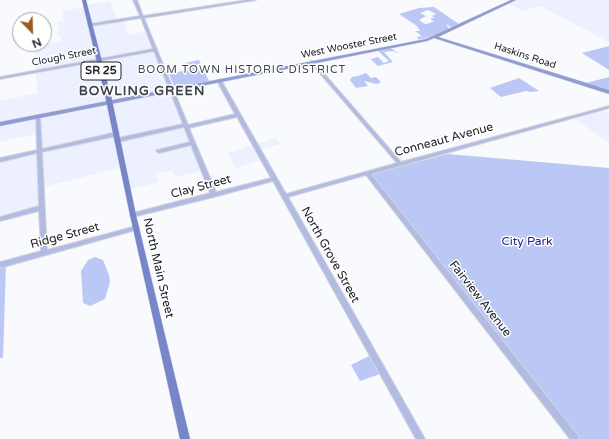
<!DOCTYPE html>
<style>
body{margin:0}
#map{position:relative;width:609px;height:439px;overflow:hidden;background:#f9fafe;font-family:"Varela Round",sans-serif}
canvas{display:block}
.north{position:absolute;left:12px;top:12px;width:40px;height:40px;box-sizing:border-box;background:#fff;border:1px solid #a6a7a9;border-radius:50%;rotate:157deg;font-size:11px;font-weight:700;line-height:16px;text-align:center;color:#202228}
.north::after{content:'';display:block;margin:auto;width:14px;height:18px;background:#985d1c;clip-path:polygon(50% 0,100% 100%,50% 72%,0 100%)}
</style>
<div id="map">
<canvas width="609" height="439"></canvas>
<div class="north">N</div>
</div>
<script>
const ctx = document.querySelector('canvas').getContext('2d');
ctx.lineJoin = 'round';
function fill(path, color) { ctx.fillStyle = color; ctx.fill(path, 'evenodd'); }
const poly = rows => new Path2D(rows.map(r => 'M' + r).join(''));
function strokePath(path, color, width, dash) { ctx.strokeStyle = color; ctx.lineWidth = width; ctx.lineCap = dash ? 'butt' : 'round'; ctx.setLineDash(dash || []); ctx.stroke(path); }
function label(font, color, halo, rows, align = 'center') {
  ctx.font = font + ' "Varela Round",sans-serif'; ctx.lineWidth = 3; ctx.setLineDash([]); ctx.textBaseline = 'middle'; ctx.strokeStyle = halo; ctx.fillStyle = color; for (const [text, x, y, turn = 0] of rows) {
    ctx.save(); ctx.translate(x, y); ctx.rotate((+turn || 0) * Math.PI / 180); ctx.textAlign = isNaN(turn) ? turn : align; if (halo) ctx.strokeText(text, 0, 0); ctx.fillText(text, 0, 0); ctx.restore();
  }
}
const built = poly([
 [518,0,609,0,609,42,542,7,537,6,525,11,509,4],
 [110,1,117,21,124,20,128,35,148,31,204,170,175,177,172,170,156,174,158,182,128,190,122,167,40,188,41,208,0,219,0,160,39,151,39,133,0,142,0,101,37,93,35,45,61,41,60,35,57,35,57,32,60,31,58,22,64,21,62,11,85,7,85,5],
 [602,109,609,114,609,143,572,117],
 [276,138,280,144,258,150,263,159,236,168,228,153]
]);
const green = poly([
 [434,7,459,24,451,27,446,24,449,29,433,36,422,39,420,37,421,39,419,40,417,37,422,36,415,31,420,31,417,26,399,14,419,8],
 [428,10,436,14,432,16,434,18,430,18,434,22,431,22,431,35,431,23,425,24,419,20,426,16,420,13],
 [609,46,609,70,582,53],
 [391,48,399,54,393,51,384,52,393,62,378,66,365,54,371,59,378,57,384,63,389,61,378,51,374,51],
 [199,60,209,81,175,88,169,74,188,70,185,63],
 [366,73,371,78,376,77,381,82,377,84,364,81,368,86,356,88,350,80,352,77,358,76],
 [609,77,609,92,582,84],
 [519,78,539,91,531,92,526,91,501,97,490,88],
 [448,154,609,168,609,439,579,439,371,174],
 [95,257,103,260,109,275,110,282,105,299,90,306,83,303,81,271,88,260],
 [6,264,3,358,0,358,0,265],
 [369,356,380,374,360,381,351,365]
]);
const tertiary = poly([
 [133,0,137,0,143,16,247,0,256,0,144,18,188,125,235,114,217,81,221,80,286,194,397,163,311,63,311,61,313,61,401,162,609,106,609,108,371,174,578,436,579,439,570,439,366,175,288,197,425,439,416,439,273,181,214,197,133,217,131,217,130,215,131,213,133,213,210,193,191,145,159,153,156,151,157,150,190,142,184,127,118,142,115,140,118,138,183,124,154,51,0,79,0,77,153,49,141,18,90,26,88,25,90,24,140,16,133,0],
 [237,117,271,178,216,192,189,128,237,117],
 [36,115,40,115,40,116,42,149,117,132,119,134,117,136,42,152,47,250,136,226,138,226,139,228,138,230,136,230,0,268,0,262,41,251,39,211,0,221,0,217,39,206,37,153,0,162,0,158,37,150,36,115]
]);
const secondary = poly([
 [511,0,516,0,438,37,609,90,609,94,434,38,427,41,0,126,0,122,426,39,511,0]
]);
const primary = poly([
 [82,0,86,0,112,100,136,215,190,439,180,439,130,215,106,100,82,0]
]);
const farStreetnames = [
 ["West Wooster Street",349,46,-11],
 ["Haskins Road",525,56,18],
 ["Clough Street",64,57,-11]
];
const farNeighbourhoodnames = [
 ["BOOM TOWN HISTORIC DISTRICT",242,70]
];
const shields = [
 [101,71,40]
];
const shieldNames = [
 ["SR 25",101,71]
];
const streetNames = [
 ["Conneaut Avenue",444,140,-15],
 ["Clay Street",201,187,-15],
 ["Ridge Street",65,236,-15],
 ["North Grove Street",330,255,61],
 ["North Main Street",158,268,77],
 ["Fairview Avenue",480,299,52]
];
const parkNames = [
 ["City Park",527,242]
];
const farDistrictnames = [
 ["BOWLING GREEN",142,92]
];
fill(built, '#ecf0ff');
fill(green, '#bbc7f4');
strokePath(tertiary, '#d6d7dc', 2);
strokePath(secondary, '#d6d7dc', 1);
strokePath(primary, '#d6d7dc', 1);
fill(tertiary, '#b2bce2');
fill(secondary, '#8f9dd4');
fill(primary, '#7786c9');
label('10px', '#202228', '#fff', farStreetnames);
ctx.letterSpacing = '1px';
label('11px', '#3f4350', '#fff', farNeighbourhoodnames);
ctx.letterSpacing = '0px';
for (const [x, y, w] of shields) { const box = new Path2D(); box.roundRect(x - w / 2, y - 9, w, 18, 3); ctx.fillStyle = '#fff'; ctx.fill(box); strokePath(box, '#202228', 1); }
label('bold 11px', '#202228', null, shieldNames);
label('12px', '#202228', '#fff', streetNames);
label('12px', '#21237f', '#fff', parkNames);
ctx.letterSpacing = '1px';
label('bold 13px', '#3f4350', '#fff', farDistrictnames);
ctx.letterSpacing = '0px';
</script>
